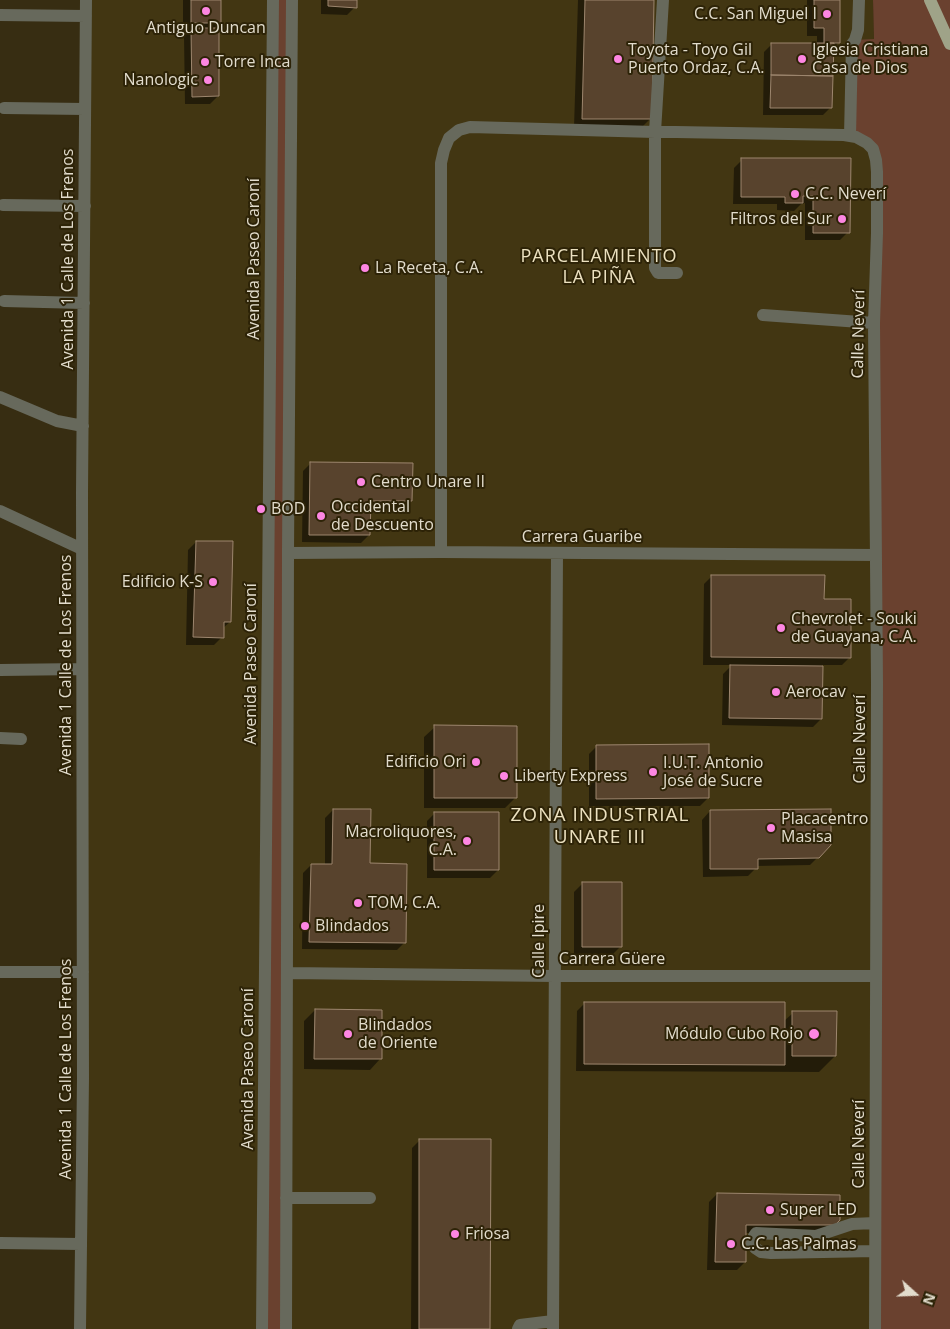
<!DOCTYPE html>
<meta charset="utf-8">
<style>
body{margin:0}
#map{position:relative;width:950px;height:1329px;overflow:hidden;background:#372d12;font-family:"Open Sans",sans-serif}
canvas{display:block}
.north{position:absolute;left:890px;top:1269px;width:50px;height:50px;-webkit-text-stroke:4px #2d2307;paint-order:stroke;rotate:110deg;font-size:14px;font-weight:700;line-height:20px;text-align:center;color:#e2dccc}
.north::after{content:'';display:block;margin:auto;width:18px;height:22px;background:#e2dccc;clip-path:polygon(50% 0,100% 100%,50% 72%,0 100%)}
</style>
<div id="map">
<canvas width="950" height="1329"></canvas>
<div class="north">N</div>
</div>
<script>
const ctx = document.querySelector('canvas').getContext('2d');
ctx.lineJoin = 'round';
function fill(path, color) { ctx.fillStyle = color; ctx.fill(path, 'evenodd'); }
const poly = rows => new Path2D(rows.map(r => 'M' + r).join(''));
function strokePath(path, color, width, dash) { ctx.strokeStyle = color; ctx.lineWidth = width; ctx.lineCap = dash ? 'butt' : 'round'; ctx.setLineDash(dash || []); ctx.stroke(path); }
function label(font, color, halo, rows, align = 'center') {
  ctx.font = font + ' "Open Sans",sans-serif'; ctx.lineWidth = 4; ctx.setLineDash([]); ctx.textBaseline = 'middle'; ctx.strokeStyle = halo; ctx.fillStyle = color; for (const [text, x, y, turn = 0] of rows) {
    ctx.save(); ctx.translate(x, y); ctx.rotate((+turn || 0) * Math.PI / 180); ctx.textAlign = isNaN(turn) ? turn : align; if (halo) ctx.strokeText(text, 0, 0); ctx.fillText(text, 0, 0); ctx.restore();
  }
}
const built = poly([
 [86,0,273,0,262,1329,80,1329],
 [292,0,873,0,874,40,856,40,873,149,875,1329,286,1329]
]);
const green = poly([
 [273,0,292,0,286,1329,262,1329],
 [873,0,950,0,950,1329,875,1329,876,160,856,137,855,40,874,39]
]);
const shadow = poly([
 [183,0,220,0,220,22,213,29,218,96,210,104,185,104,184,37,191,30,183,30],
 [321,0,356,0,355,7,347,15,321,14],
 [578,0,652,0,651,118,643,126,574,127],
 [807,0,839,0,839,42,832,49,831,107,823,115,763,115,764,52,772,44,817,44,817,36,807,36],
 [742,160,849,160,848,232,840,240,805,240,805,203,801,204,794,211,777,210,777,204,733,204,734,168],
 [311,463,411,501,403,509,369,508,369,535,361,543,302,542,303,471],
 [196,542,230,622,223,628,222,637,214,645,186,645,188,550],
 [712,576,823,600,850,657,842,665,822,665,821,719,813,727,722,725,723,674,732,665,703,665,704,584],
 [435,727,516,797,505,808,424,808,424,737],
 [597,746,708,798,700,806,589,806,589,754],
 [333,810,369,865,405,942,397,950,302,949,303,873,311,865,325,865,325,818],
 [710,811,830,845,810,865,756,866,756,868,748,876,703,877,702,820],
 [435,813,498,870,490,878,427,878,427,821],
 [582,884,621,946,613,954,574,955,574,892],
 [585,1003,784,1021,793,1013,835,1056,819,1072,576,1071,577,1011],
 [315,1010,380,1059,370,1070,304,1069,304,1021],
 [420,1140,489,1329,411,1329,412,1148],
 [717,1194,838,1219,825,1233,745,1233,745,1262,737,1270,707,1270,709,1202]
]);
const building = poly([
 [191,0,221,0,221,23,191,23,191,0],
 [328,0,357,0,357,8,328,6,328,0],
 [585,0,654,0,652,119,582,119,585,0],
 [814,0,840,0,840,43,824,43,824,28,814,28,814,0],
 [191,28,219,28,219,96,192,97,191,28],
 [771,43,834,43,833,76,771,75,771,43],
 [771,75,833,76,832,108,770,108,771,75],
 [741,158,851,158,850,233,813,233,813,196,803,196,803,203,785,203,785,197,741,197,741,158],
 [310,462,413,463,412,501,371,501,370,535,309,535,310,462],
 [196,541,233,541,231,622,224,622,224,638,193,637,196,541],
 [711,575,825,575,824,599,851,599,851,658,711,657,711,575],
 [730,665,823,666,822,719,729,718,730,665],
 [434,725,517,726,517,798,434,798,434,725],
 [709,744,709,798,596,799,596,745,709,744],
 [333,809,371,809,370,863,407,864,406,943,309,942,311,864,332,864,333,809],
 [831,809,831,845,819,858,758,859,758,869,710,869,710,810,831,809],
 [434,812,499,812,499,870,434,870,434,812],
 [582,882,622,882,622,947,582,947,582,882],
 [584,1002,785,1002,785,1065,584,1064,584,1002],
 [315,1009,382,1010,382,1059,314,1059,315,1009],
 [792,1011,837,1011,836,1056,792,1056,792,1011],
 [419,1139,491,1139,490,1329,419,1329,419,1139],
 [717,1193,840,1195,840,1220,835,1225,746,1225,746,1262,715,1262,717,1193]
]);
const minor = poly([
 [663,0,655,132,655,268,658,273,677,273],
 [0,15,86,16],
 [4,108,85,109],
 [850,136,852,44,855,40,858,30,859,0],
 [3,205,85,206],
 [4,301,84,303],
 [763,315,874,323],
 [0,397,57,421,83,426],
 [0,511,82,549],
 [441,552,441,163,444,150,449,138,459,130,470,127,655,132,676,132,844,135,856,137,867,143,873,149,876,160,877,172,877,233,874,323,877,683,875,1329],
 [288,553,441,552,876,555],
 [0,670,82,669],
 [0,738,21,739],
 [0,972,83,972],
 [287,973,555,976,876,976],
 [286,1198,370,1198],
 [0,1243,81,1244],
 [875,1251,771,1253,761,1252,755,1248,752,1244,754,1236,756,1233,816,1236,852,1224,875,1223],
 [80,1329,83,1078,82,492,86,0],
 [262,1329,273,0],
 [286,1329,288,553,292,0],
 [518,1329,520,1325,553,1321],
 [553,1329,557,553]
]);
const major = poly([
 [930,0,950,44]
]);
const markers = [
 [206,11,5,"#fd86e2"],
 [827,14,5,"#fd86e2"],
 [618,59,5,"#fd86e2"],
 [802,59,5,"#fd86e2"],
 [205,62,5,"#fd86e2"],
 [208,80,5,"#fd86e2"],
 [795,194,5,"#fd86e2"],
 [842,219,5,"#fd86e2"],
 [365,268,5,"#fd86e2"],
 [361,482,5,"#fd86e2"],
 [261,509,5,"#fd86e2"],
 [321,516,5,"#fd86e2"],
 [213,582,5,"#fd86e2"],
 [781,628,5,"#fd86e2"],
 [776,692,5,"#fd86e2"],
 [476,762,5,"#fd86e2"],
 [653,772,5,"#fd86e2"],
 [504,776,5,"#fd86e2"],
 [771,828,5,"#fd86e2"],
 [467,841,5,"#fd86e2"],
 [358,903,5,"#fd86e2"],
 [305,926,5,"#fd86e2"],
 [348,1034,5,"#fd86e2"],
 [814,1034,6,"#fd86e2"],
 [770,1210,5,"#fd86e2"],
 [455,1234,5,"#fd86e2"],
 [731,1244,5,"#fd86e2"]
];
const poiNames = [
 ["C.C. San Miguel I",817,14,"right"],
 ["Antiguo Duncan",206,28,"center"],
 ["Toyota - Toyo Gil",628,50],
 ["Puerto Ordaz, C.A.",628,68],
 ["Iglesia Cristiana",812,50],
 ["Casa de Dios",812,68],
 ["Torre Inca",215,62],
 ["Nanologic",198,80,"right"],
 ["C.C. Neverí",805,194],
 ["Filtros del Sur",832,219,"right"],
 ["La Receta, C.A.",375,268],
 ["Centro Unare II",371,482],
 ["Occidental",331,507],
 ["de Descuento",331,525],
 ["BOD",271,509],
 ["Edificio K-S",203,582,"right"],
 ["Chevrolet - Souki",791,619],
 ["de Guayana, C.A.",791,637],
 ["Aerocav",786,692],
 ["Edificio Ori",466,762,"right"],
 ["I.U.T. Antonio",663,763],
 ["José de Sucre",663,781],
 ["Liberty Express",514,776],
 ["Placacentro",781,819],
 ["Masisa",781,837],
 ["Macroliquores,",457,832,"right"],
 ["C.A.",457,850,"right"],
 ["TOM, C.A.",368,903],
 ["Blindados",315,926],
 ["Blindados",358,1025],
 ["de Oriente",358,1043],
 ["Módulo Cubo Rojo",803,1034,"right"],
 ["Super LED",780,1210],
 ["Friosa",465,1234],
 ["C.C. Las Palmas",741,1244]
];
const streetNames = [
 ["Avenida 1 Calle de Los Frenos",68,259,-90],
 ["Avenida Paseo Caroní",254,259,-90],
 ["Calle Neverí",859,334,-89],
 ["Carrera Guaribe",582,537],
 ["Avenida Paseo Caroní",251,664,-90],
 ["Avenida 1 Calle de Los Frenos",66,665,-90],
 ["Calle Neverí",860,739,-90],
 ["Calle Ipire",539,941,-90],
 ["Carrera Güere",612,959],
 ["Avenida 1 Calle de Los Frenos",66,1069,-90],
 ["Avenida Paseo Caroní",248,1069,-90],
 ["Calle Neverí",859,1144,-90]
];
const neighbourhoodNames = [
 ["PARCELAMIENTO",599,257],
 ["LA PIÑA",599,278]
];
const quarterNames = [
 ["ZONA INDUSTRIAL",600,816],
 ["UNARE III",600,838]
];
fill(built, '#423612');
fill(green, '#6a412f');
fill(shadow, '#0007');
fill(building, '#58432d');
strokePath(building, '#9d866e', 1);
strokePath(minor, '#67695c', 12);
strokePath(major, '#9fa388', 12);
for (const [x, y, r, color] of markers) { const dot = new Path2D(); dot.arc(x, y, r, 0, 2 * Math.PI); ctx.fillStyle = color; ctx.fill(dot); strokePath(dot, '#2d2307', 2); }
label('16px', '#e2dccc', '#2d2307', poiNames, 'left');
label('16px', '#e2dccc', '#2d2307', streetNames);
ctx.letterSpacing = '1px';
label('18px', '#ece1c0', '#2d2307', neighbourhoodNames);
ctx.letterSpacing = '0px';
ctx.letterSpacing = '1px';
label('19px', '#ece1c0', '#2d2307', quarterNames);
ctx.letterSpacing = '0px';
</script>
